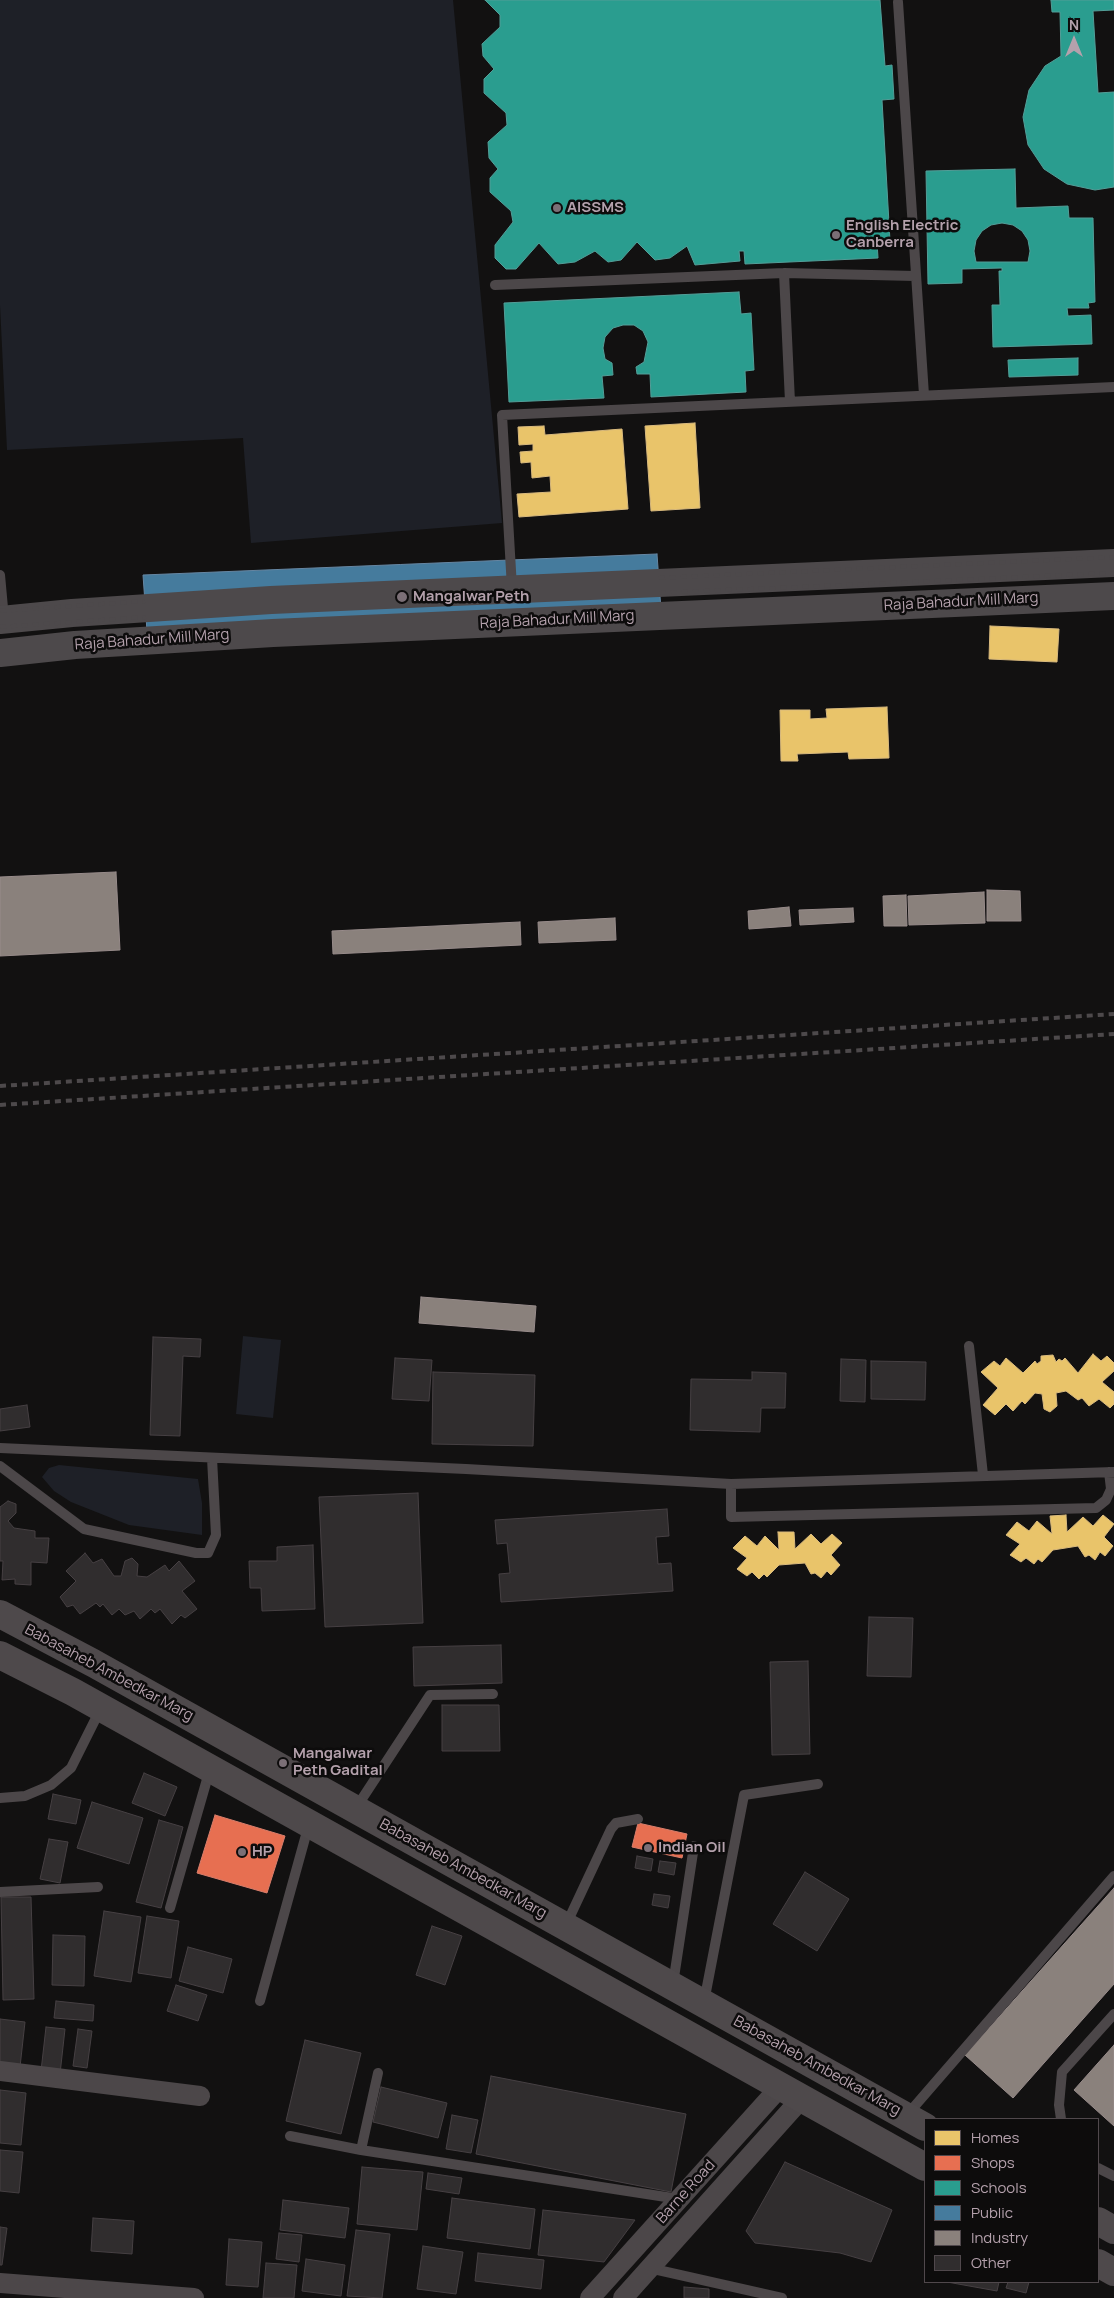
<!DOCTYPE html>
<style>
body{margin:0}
#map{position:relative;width:1114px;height:2298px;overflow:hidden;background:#121111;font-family:Manrope,sans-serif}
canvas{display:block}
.legend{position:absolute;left:924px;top:2118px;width:175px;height:165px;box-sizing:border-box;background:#0d0c0c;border:1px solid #50484c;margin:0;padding:6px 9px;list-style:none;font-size:15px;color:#b4a1ac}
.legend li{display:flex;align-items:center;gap:10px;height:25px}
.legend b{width:25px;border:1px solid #50484c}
.north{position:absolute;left:1049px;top:15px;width:50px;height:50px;-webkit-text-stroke:4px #0d0c0c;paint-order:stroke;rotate:0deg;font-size:14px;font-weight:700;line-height:20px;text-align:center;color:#b4a1ac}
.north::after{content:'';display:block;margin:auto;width:18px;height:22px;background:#b4a1ac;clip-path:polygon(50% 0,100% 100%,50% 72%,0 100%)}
</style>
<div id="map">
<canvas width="1114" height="2298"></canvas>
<ul class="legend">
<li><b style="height:14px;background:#e9c46a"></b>Homes</li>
<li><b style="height:14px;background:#e76f51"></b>Shops</li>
<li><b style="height:14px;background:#2a9d8f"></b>Schools</li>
<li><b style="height:14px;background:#457b9d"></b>Public</li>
<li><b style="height:14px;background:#8a817c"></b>Industry</li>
<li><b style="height:14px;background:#302d2e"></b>Other</li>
</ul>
<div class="north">N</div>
</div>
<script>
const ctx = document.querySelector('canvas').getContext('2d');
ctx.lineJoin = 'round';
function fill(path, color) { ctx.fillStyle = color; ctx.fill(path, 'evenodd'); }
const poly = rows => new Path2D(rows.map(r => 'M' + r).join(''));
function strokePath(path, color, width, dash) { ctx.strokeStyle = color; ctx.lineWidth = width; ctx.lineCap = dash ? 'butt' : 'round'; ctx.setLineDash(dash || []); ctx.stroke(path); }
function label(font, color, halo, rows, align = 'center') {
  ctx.font = font + ' Manrope,sans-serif'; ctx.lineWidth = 5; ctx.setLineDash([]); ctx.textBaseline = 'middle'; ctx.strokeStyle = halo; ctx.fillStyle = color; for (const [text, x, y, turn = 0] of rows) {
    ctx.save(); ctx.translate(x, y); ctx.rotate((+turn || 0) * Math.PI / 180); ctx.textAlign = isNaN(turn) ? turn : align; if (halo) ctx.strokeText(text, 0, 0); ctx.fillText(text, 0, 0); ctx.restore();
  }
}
const green = poly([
 [0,0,453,0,502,523,251,543,243,438,7,450,0,305],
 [243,1336,281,1340,273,1418,236,1414],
 [59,1465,198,1479,202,1503,202,1535,129,1525,71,1502,54,1491,42,1477,49,1468]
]);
const homes = poly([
 [695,423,700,508,651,511,645,426,695,423],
 [544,426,545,435,622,429,628,509,519,517,517,494,551,492,550,476,532,478,531,462,521,463,520,452,533,451,533,444,519,445,518,427,544,426],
 [990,626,1059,629,1057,662,989,659,990,626],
 [887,707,889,758,849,759,848,752,797,754,798,761,781,761,780,710,810,710,810,719,827,718,826,709,887,707],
 [1093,1354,1101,1361,1107,1356,1114,1363,1114,1371,1102,1382,1114,1392,1114,1404,1110,1408,1099,1399,1089,1406,1082,1398,1078,1400,1066,1391,1056,1393,1057,1406,1050,1412,1044,1409,1042,1394,1035,1393,1025,1404,1022,1401,1013,1411,1006,1404,995,1415,983,1405,998,1388,981,1372,994,1361,1000,1366,1006,1358,1023,1373,1035,1361,1037,1364,1041,1361,1041,1356,1053,1355,1056,1362,1059,1359,1062,1361,1065,1358,1078,1373,1093,1354],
 [1066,1515,1067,1532,1083,1517,1093,1526,1103,1515,1114,1524,1104,1537,1113,1546,1105,1556,1100,1552,1095,1560,1089,1555,1085,1557,1078,1546,1053,1550,1042,1562,1038,1559,1034,1564,1026,1558,1021,1562,1010,1555,1020,1544,1006,1535,1017,1522,1029,1531,1037,1521,1052,1534,1050,1516,1066,1515],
 [778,1532,794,1532,795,1549,811,1534,821,1544,832,1534,842,1543,831,1555,840,1565,831,1575,827,1571,821,1578,815,1573,811,1574,805,1563,779,1565,767,1577,764,1574,759,1579,752,1572,747,1576,737,1569,747,1558,733,1548,745,1536,757,1546,765,1536,779,1550,778,1532]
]);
const shops = poly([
 [215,1815,285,1836,267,1893,197,1873,215,1815],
 [638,1823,687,1834,682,1858,632,1847,638,1823]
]);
const schools = poly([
 [485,0,880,0,885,66,892,65,894,99,882,100,890,241,877,242,878,258,745,264,744,251,739,251,740,261,695,265,687,246,670,258,655,260,637,242,621,260,608,262,595,251,575,262,558,264,539,243,516,269,506,269,495,258,495,245,513,222,511,211,490,192,490,178,498,169,489,158,488,142,507,125,506,113,484,93,484,79,494,69,483,56,482,44,500,27,500,15,485,0],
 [1051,0,1114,0,1114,10,1093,11,1098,93,1114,92,1114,187,1095,190,1067,184,1044,169,1028,145,1023,117,1029,90,1045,66,1061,56,1060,12,1052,12,1051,0],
 [1015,169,1016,208,1068,206,1069,218,1093,218,1095,302,1088,303,1089,308,1067,308,1068,316,1091,315,1092,344,993,347,992,305,1000,305,999,271,1002,271,1002,268,962,269,962,283,928,284,926,171,1015,169],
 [1002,223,1013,225,1022,231,1028,240,1030,251,1028,262,976,262,974,251,976,240,982,231,991,225,1002,223],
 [739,292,741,314,751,313,754,370,745,371,746,392,651,397,650,374,637,374,636,367,644,362,648,342,643,331,634,325,623,325,613,328,605,337,603,348,605,359,612,363,613,375,602,376,604,398,509,402,504,303,739,292],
 [1078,358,1078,375,1009,377,1008,360,1078,358]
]);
const public = poly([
 [657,554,662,624,148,645,143,575,657,554]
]);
const industry = poly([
 [116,872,120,950,0,956,0,877,116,872],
 [987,890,1020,891,1021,921,987,921,987,890],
 [984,892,985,923,909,925,908,896,984,892],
 [906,895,907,926,884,926,883,896,906,895],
 [789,907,791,926,749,929,748,911,789,907],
 [853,908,854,922,800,925,799,910,853,908],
 [615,918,616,940,539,943,538,922,615,918],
 [520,922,521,945,333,954,332,931,520,922],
 [421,1297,536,1306,534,1332,419,1323,421,1297],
 [1114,1888,1114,1984,1013,2098,965,2055,1114,1888],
 [1114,2045,1114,2126,1074,2090,1114,2045]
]);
const building = poly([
 [153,1337,201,1339,200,1357,183,1356,180,1436,150,1435,153,1337],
 [395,1358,432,1360,429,1401,392,1399,395,1358],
 [841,1359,866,1360,865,1402,840,1401,841,1359],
 [871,1361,926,1362,925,1400,871,1399,871,1361],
 [433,1372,535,1375,533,1446,432,1444,433,1372],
 [752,1372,786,1373,785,1408,761,1408,760,1432,690,1430,691,1379,752,1380,752,1372],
 [27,1405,30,1427,0,1431,0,1409,27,1405],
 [418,1493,423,1623,325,1627,319,1497,418,1493],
 [8,1501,16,1504,16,1513,8,1521,14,1528,35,1531,35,1538,49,1538,47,1563,31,1562,31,1585,15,1584,15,1579,2,1580,3,1561,0,1561,0,1507,8,1501],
 [667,1509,669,1536,656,1537,658,1564,671,1563,673,1591,501,1602,499,1574,510,1573,507,1543,497,1544,495,1520,667,1509],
 [313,1545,315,1609,262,1611,261,1588,250,1588,249,1561,277,1561,277,1547,313,1545],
 [85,1553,93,1563,102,1559,114,1576,121,1576,125,1561,132,1558,138,1564,137,1576,147,1577,165,1565,169,1571,179,1561,195,1581,182,1591,197,1609,185,1618,181,1615,172,1624,160,1609,155,1613,151,1609,140,1619,134,1611,125,1615,119,1609,112,1615,103,1604,100,1607,96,1603,80,1614,73,1605,67,1607,60,1597,76,1581,66,1571,85,1553],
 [869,1617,913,1618,911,1677,867,1676,869,1617],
 [501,1645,502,1683,414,1686,413,1647,501,1645],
 [808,1661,810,1754,772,1755,770,1662,808,1661],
 [442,1705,499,1705,500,1751,442,1751,442,1705],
 [144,1773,177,1787,165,1816,132,1803,144,1773],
 [53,1794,81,1800,76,1824,48,1819,53,1794],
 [92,1802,143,1818,129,1864,77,1848,92,1802],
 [159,1820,183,1827,161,1908,136,1902,159,1820],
 [49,1839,68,1842,60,1883,40,1879,49,1839],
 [637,1856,653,1859,651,1871,635,1868,637,1856],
 [660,1861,676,1863,674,1875,658,1872,660,1861],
 [805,1872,849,1899,817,1951,773,1924,805,1872],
 [654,1894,670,1896,668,1908,652,1905,654,1894],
 [1,1897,31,1897,34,1999,3,2000,1,1897],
 [104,1911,141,1917,131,1982,94,1976,104,1911],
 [147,1916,179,1921,171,1978,138,1973,147,1916],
 [432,1926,462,1936,445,1985,416,1975,432,1926],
 [53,1935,85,1936,84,1986,52,1985,53,1935],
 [188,1947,232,1959,223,1993,179,1981,188,1947],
 [176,1985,207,1995,198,2021,167,2011,176,1985],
 [56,2001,94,2005,93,2021,54,2018,56,2001],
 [0,2019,25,2022,20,2067,0,2065,0,2019],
 [46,2027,65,2029,60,2074,41,2071,46,2027],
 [78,2029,92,2031,87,2068,73,2066,78,2029],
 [305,2040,361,2053,341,2134,286,2121,305,2040],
 [491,2076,686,2114,671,2192,476,2154,491,2076],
 [381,2087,447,2103,438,2138,373,2122,381,2087],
 [0,2090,26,2093,21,2145,0,2143,0,2090],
 [452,2115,478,2120,471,2153,446,2149,452,2115],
 [0,2150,23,2152,19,2193,0,2191,0,2150],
 [785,2162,892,2210,871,2262,840,2253,755,2243,746,2231,785,2162],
 [362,2167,423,2172,417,2230,357,2224,362,2167],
 [428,2173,462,2178,459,2194,426,2189,428,2173],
 [452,2198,535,2209,530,2249,447,2238,452,2198],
 [283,2200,349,2208,345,2238,280,2230,283,2200],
 [543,2210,635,2220,604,2262,538,2255,543,2210],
 [93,2218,134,2221,132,2254,91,2251,93,2218],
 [0,2227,7,2228,2,2265,0,2265,0,2227],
 [356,2230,390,2234,382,2298,347,2296,356,2230],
 [279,2233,302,2235,299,2262,276,2259,279,2233],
 [229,2239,262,2242,258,2287,226,2285,229,2239],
 [423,2246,463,2252,456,2294,417,2289,423,2246],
 [478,2253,544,2260,541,2289,475,2281,478,2253],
 [306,2259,345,2265,341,2296,302,2291,306,2259],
 [266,2263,297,2265,294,2298,263,2298,266,2263],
 [947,2282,999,2282,997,2291,947,2282],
 [1008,2282,1029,2282,1026,2293,1006,2288,1008,2282],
 [684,2287,709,2289,709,2298,684,2298,684,2287]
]);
const lane = poly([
 [898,2,924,395],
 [784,273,790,402],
 [495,285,784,273,915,276],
 [0,575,4,619],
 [512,588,502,415,1114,387],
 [969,1346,983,1475],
 [0,1448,466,1469,731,1484,1114,1472],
 [0,1466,84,1529,196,1553,208,1553,216,1535,212,1458],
 [731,1484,731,1517,1096,1508,1106,1500,1111,1489,1109,1472],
 [0,1798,25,1796,51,1785,71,1768,101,1708],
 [356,1808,430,1695,493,1694],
 [0,1892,98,1887],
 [170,1908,210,1769],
 [566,1925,611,1829,616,1823,638,1819],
 [673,1984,694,1846],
 [260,2001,309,1824],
 [704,2002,744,1795,818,1784],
 [907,2115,1114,1876],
 [1061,2119,1059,2105,1062,2072,1114,2014],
 [290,2136,361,2150,679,2199],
 [361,2150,378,2073],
 [1098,2168,1114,2176],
 [649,2268,782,2298]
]);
const street = poly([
 [0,2071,200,2096],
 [0,2283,194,2298],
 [590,2298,781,2086],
 [623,2298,802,2098]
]);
const primary = poly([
 [0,1614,93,1663,925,2127],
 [0,1655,73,1692,925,2167],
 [1098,2221,1114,2230],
 [1098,2263,1114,2272]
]);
const highway = poly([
 [0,620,72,613,271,600,1114,563],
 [0,653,75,645,273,633,1114,596]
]);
const rail = poly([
 [659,578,1114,557],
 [660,593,1114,573],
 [0,611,145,601],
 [0,627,146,617],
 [0,1086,1114,1014],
 [0,1105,1114,1034]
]);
const markers = [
 [557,208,5,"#7b6f76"],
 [836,235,5,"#7b6f76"],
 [402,597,6,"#7b6f76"],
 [283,1763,5,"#7b6f76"],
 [648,1848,5,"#7b6f76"],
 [242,1852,5,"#7b6f76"]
];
const poiNames = [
 ["AISSMS",567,208],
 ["English Electric",846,226],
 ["Canberra",846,243],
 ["Mangalwar Peth",413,597],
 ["Mangalwar",293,1754],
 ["Peth Gadital",293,1771],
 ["Indian Oil",658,1848],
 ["HP",252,1852]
];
const streetNames = [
 ["Raja Bahadur Mill Marg",961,602,-3],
 ["Raja Bahadur Mill Marg",557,620,-3],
 ["Raja Bahadur Mill Marg",152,640,-4],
 ["Babasaheb Ambedkar Marg",109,1673,28],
 ["Babasaheb Ambedkar Marg",463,1869,29],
 ["Babasaheb Ambedkar Marg",817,2066,29],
 ["Barne Road",686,2192,-48]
];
fill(green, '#1e2027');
fill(homes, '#e9c46a');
strokePath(homes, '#d9ba7e', 1);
fill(shops, '#e76f51');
strokePath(shops, '#d87e6c', 1);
fill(schools, '#2a9d8f');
strokePath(schools, '#539e98', 1);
fill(public, '#457b9d');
strokePath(public, '#6686a2', 1);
fill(industry, '#8a817c');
strokePath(industry, '#978b8a', 1);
fill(building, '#302d2e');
strokePath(building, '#464043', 1);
strokePath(lane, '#4c4749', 10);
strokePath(street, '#4c4749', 20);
strokePath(primary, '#4e494b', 28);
strokePath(highway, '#4d494b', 28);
strokePath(rail, '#4d494b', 4, [6, 5]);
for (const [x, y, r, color] of markers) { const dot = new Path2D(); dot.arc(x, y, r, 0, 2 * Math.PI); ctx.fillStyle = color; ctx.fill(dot); strokePath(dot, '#0d0c0c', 2); }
label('bold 15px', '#b4a1ac', '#0d0c0c', poiNames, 'left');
label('15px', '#b4a1ac', '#0d0c0c', streetNames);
</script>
